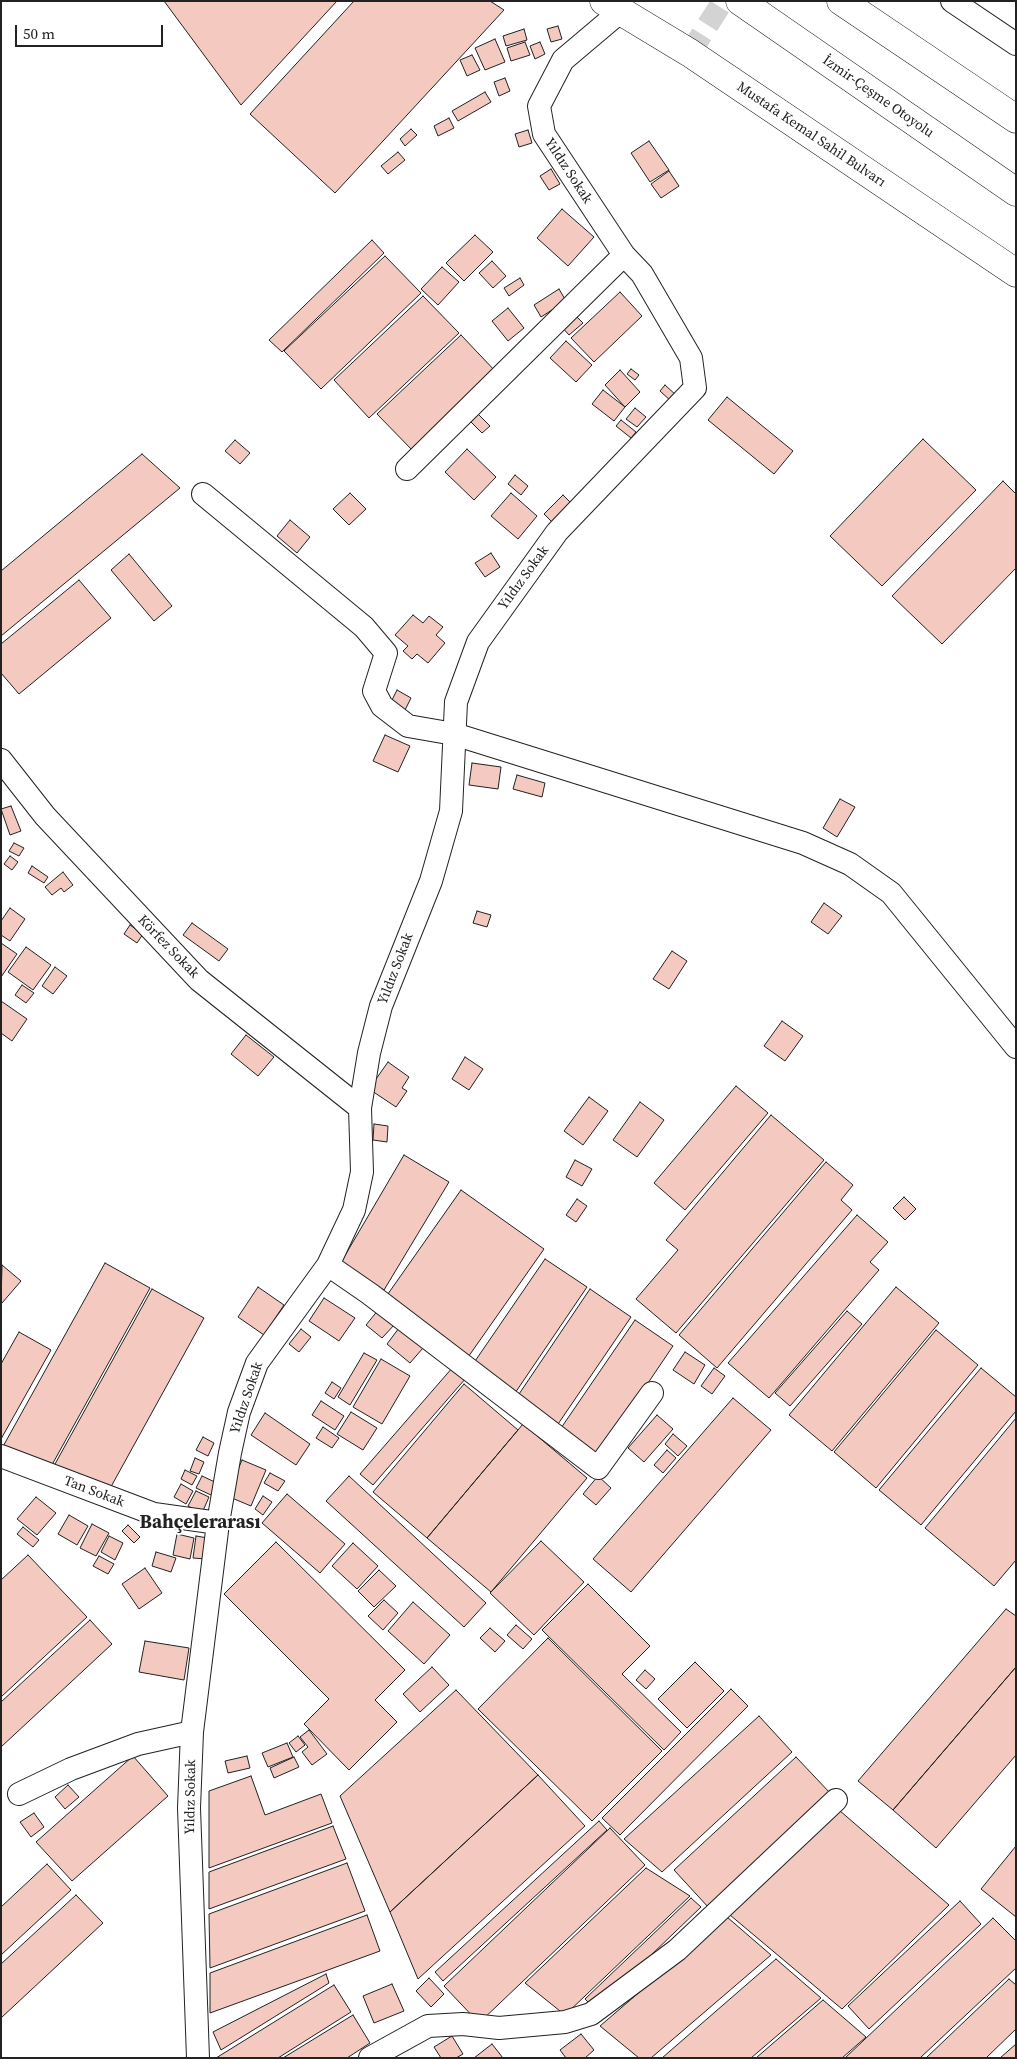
<!DOCTYPE html>
<meta charset="utf-8">
<style>
body{margin:0}
#map{position:relative;width:1017px;height:2059px;overflow:hidden;background:#fff;font-family:"Source Serif 4",serif}
canvas{display:block}
.frame{position:absolute;inset:0;border:2px solid #222;pointer-events:none}
.scale{position:absolute;left:15px;top:25px;width:148px;height:22px;box-sizing:border-box;border:2px solid #222;border-top:0;padding-left:6px;font-size:15px;line-height:18px;white-space:nowrap;color:#222;-webkit-text-stroke:4px #fff;paint-order:stroke}
</style>
<div id="map">
<canvas width="1017" height="2059"></canvas>
<div class="frame"></div>
<div class="scale">50 m</div>
</div>
<script>
const ctx = document.querySelector('canvas').getContext('2d');
ctx.lineJoin = 'round';
function fill(path, color) { ctx.fillStyle = color; ctx.fill(path, 'evenodd'); }
const poly = rows => new Path2D(rows.map(r => 'M' + r).join(''));
function strokePath(path, color, width, dash) { ctx.strokeStyle = color; ctx.lineWidth = width; ctx.lineCap = dash ? 'butt' : 'round'; ctx.setLineDash(dash || []); ctx.stroke(path); }
function label(font, color, halo, rows, align = 'center') {
  ctx.font = font + ' "Source Serif 4",serif'; ctx.lineWidth = 4; ctx.setLineDash([]); ctx.textBaseline = 'middle'; ctx.strokeStyle = halo; ctx.fillStyle = color; for (const [text, x, y, turn = 0] of rows) {
    ctx.save(); ctx.translate(x, y); ctx.rotate((+turn || 0) * Math.PI / 180); ctx.textAlign = isNaN(turn) ? turn : align; if (halo) ctx.strokeText(text, 0, 0); ctx.fillText(text, 0, 0); ctx.restore();
  }
}
const building = poly([
 [164,1,337,1,241,105,164,1],
 [354,1,490,1,504,10,335,193,250,114,354,1],
 [558,26,562,39,551,42,547,29,558,26],
 [524,29,527,40,506,46,503,36,524,29],
 [495,39,505,62,485,70,475,48,495,39],
 [525,42,530,55,511,61,507,48,525,42],
 [540,42,545,54,535,59,530,46,540,42],
 [472,55,480,70,467,76,460,60,472,55],
 [505,78,510,91,499,96,494,82,505,78],
 [485,92,491,102,458,121,452,111,485,92],
 [449,118,454,128,438,136,434,126,449,118],
 [411,129,417,135,405,146,400,139,411,129],
 [528,130,532,143,519,147,515,134,528,130],
 [649,141,669,170,650,182,631,153,649,141],
 [398,152,405,160,388,174,381,166,398,152],
 [551,169,560,184,549,190,540,176,551,169],
 [669,171,679,186,661,198,651,184,669,171],
 [562,209,594,237,568,266,537,238,562,209],
 [475,235,493,252,464,281,446,263,475,235],
 [372,240,384,253,282,352,269,340,372,240],
 [385,256,421,293,321,389,284,351,385,256],
 [492,261,506,276,493,288,479,273,492,261],
 [442,267,459,282,438,305,421,289,442,267],
 [520,278,524,285,509,296,504,288,520,278],
 [559,289,566,301,541,317,534,305,559,289],
 [620,292,642,316,594,362,571,338,620,292],
 [423,296,459,333,369,418,334,380,423,296],
 [508,308,524,328,508,341,492,321,508,308],
 [574,314,583,323,569,335,561,326,574,314],
 [461,335,497,373,414,452,377,414,461,335],
 [566,341,592,365,576,382,550,358,566,341],
 [631,369,639,375,635,380,627,374,631,369],
 [620,370,640,392,625,407,605,385,620,370],
 [665,385,677,396,672,402,660,391,665,385],
 [603,390,625,407,614,421,592,404,603,390],
 [727,397,793,451,774,474,708,420,727,397],
 [635,408,646,417,637,427,626,419,635,408],
 [478,414,490,426,482,433,471,422,478,414],
 [621,420,636,432,631,438,616,426,621,420],
 [923,439,976,490,882,586,830,536,923,439],
 [235,440,250,453,240,464,225,451,235,440],
 [467,449,496,477,474,500,445,472,467,449],
 [142,454,180,488,1,636,1,571,142,454],
 [515,475,528,486,521,495,508,484,515,475],
 [1003,481,1016,494,1016,568,942,644,892,596,1003,481],
 [350,493,366,509,349,525,333,509,350,493],
 [511,493,537,516,518,539,491,516,511,493],
 [563,495,573,505,554,524,544,514,563,495],
 [290,520,310,537,297,553,277,536,290,520],
 [491,553,500,567,485,577,475,563,491,553],
 [129,554,172,606,154,621,111,570,129,554],
 [79,580,111,618,19,694,1,673,1,644,79,580],
 [413,615,423,623,429,616,443,627,436,635,445,643,428,663,417,654,412,659,403,651,408,646,395,635,413,615],
 [397,690,411,698,403,714,389,706,397,690],
 [385,735,410,746,398,772,373,761,385,735],
 [472,763,501,767,498,789,469,785,472,763],
 [517,775,545,783,542,797,513,789,517,775],
 [840,799,855,807,837,837,823,828,840,799],
 [11,806,21,831,10,835,1,809,11,806],
 [14,843,24,848,19,856,9,851,14,843],
 [10,856,18,862,12,870,4,864,10,856],
 [32,866,48,877,44,883,28,873,32,866],
 [63,872,73,885,64,892,61,888,52,895,45,887,63,872],
 [824,903,842,916,828,934,811,922,824,903],
 [10,908,25,919,10,941,1,935,1,921,10,908],
 [477,911,491,915,487,927,473,923,477,911],
 [192,923,228,949,219,961,183,935,192,923],
 [130,925,143,934,137,943,124,934,130,925],
 [1,943,17,954,1,977,1,943],
 [26,947,51,965,33,990,8,972,26,947],
 [672,951,687,961,669,989,653,979,672,951],
 [55,967,67,976,53,994,42,986,55,967],
 [22,985,34,993,26,1003,15,995,22,985],
 [1,1001,27,1019,12,1041,1,1033,1,1001],
 [782,1021,803,1036,785,1061,764,1046,782,1021],
 [246,1035,274,1057,258,1076,231,1054,246,1035],
 [465,1057,483,1069,469,1090,452,1079,465,1057],
 [388,1062,409,1077,402,1088,407,1091,396,1107,369,1089,388,1062],
 [736,1086,768,1113,685,1210,654,1183,736,1086],
 [589,1097,608,1111,583,1145,564,1131,589,1097],
 [640,1102,664,1120,637,1157,613,1140,640,1102],
 [771,1115,824,1160,676,1333,636,1299,678,1250,666,1240,771,1115],
 [374,1124,388,1126,387,1142,373,1140,374,1124],
 [404,1155,449,1182,384,1290,340,1264,404,1155],
 [575,1160,592,1169,582,1186,566,1177,575,1160],
 [826,1162,853,1185,841,1200,852,1210,717,1368,679,1335,826,1162],
 [461,1190,544,1249,466,1360,383,1301,461,1190],
 [904,1197,916,1209,905,1220,893,1208,904,1197],
 [577,1199,587,1206,576,1222,566,1215,577,1199],
 [857,1215,888,1242,870,1262,879,1270,769,1398,728,1363,857,1215],
 [545,1259,587,1287,513,1396,471,1367,545,1259],
 [105,1263,150,1288,48,1472,1,1450,105,1263],
 [2,1265,21,1281,2,1303,1,1302,2,1265],
 [258,1287,284,1305,264,1335,238,1317,258,1287],
 [896,1287,939,1323,832,1451,789,1415,896,1287],
 [152,1289,204,1318,107,1494,50,1473,152,1289],
 [590,1289,631,1317,556,1427,515,1400,590,1289],
 [324,1298,355,1318,339,1341,309,1321,324,1298],
 [379,1309,396,1323,382,1338,366,1325,379,1309],
 [847,1311,862,1324,790,1406,775,1393,847,1311],
 [635,1320,673,1346,598,1457,559,1431,635,1320],
 [399,1328,423,1348,410,1363,387,1344,399,1328],
 [301,1329,311,1337,299,1352,289,1344,301,1329],
 [936,1330,978,1365,876,1488,834,1452,936,1330],
 [19,1332,51,1350,1,1439,1,1364,19,1332],
 [685,1352,705,1365,694,1384,673,1370,685,1352],
 [364,1353,377,1360,350,1405,338,1397,364,1353],
 [381,1359,410,1376,382,1424,353,1407,381,1359],
 [453,1367,466,1378,373,1485,360,1474,453,1367],
 [714,1368,725,1376,712,1394,701,1386,714,1368],
 [981,1368,1016,1397,1016,1411,921,1525,879,1490,981,1368],
 [332,1382,341,1388,334,1399,325,1393,332,1382],
 [464,1384,518,1430,427,1538,373,1492,464,1384],
 [733,1398,771,1430,631,1592,593,1559,733,1398],
 [321,1401,344,1416,335,1430,312,1415,321,1401],
 [351,1412,377,1428,363,1450,337,1434,351,1412],
 [265,1413,310,1444,296,1465,251,1435,265,1413],
 [657,1415,673,1429,644,1462,628,1448,657,1415],
 [1016,1418,1016,1560,994,1586,925,1528,1016,1418],
 [523,1424,587,1478,491,1592,427,1538,523,1424],
 [323,1427,339,1438,332,1448,316,1438,323,1427],
 [673,1434,687,1446,678,1456,665,1444,673,1434],
 [203,1437,214,1443,208,1456,196,1450,203,1437],
 [667,1450,676,1458,663,1473,654,1465,667,1450],
 [195,1458,204,1462,199,1474,190,1471,195,1458],
 [242,1460,266,1470,251,1506,227,1496,242,1460],
 [185,1470,197,1476,192,1485,181,1479,185,1470],
 [270,1473,285,1481,278,1491,264,1483,270,1473],
 [202,1476,217,1483,211,1495,196,1488,202,1476],
 [349,1476,486,1603,464,1627,326,1501,349,1476],
 [598,1476,611,1488,596,1505,583,1494,598,1476],
 [181,1484,193,1491,186,1504,174,1497,181,1484],
 [196,1491,209,1497,202,1513,188,1506,196,1491],
 [287,1494,345,1544,320,1573,262,1523,287,1494],
 [263,1496,272,1502,263,1515,255,1509,263,1496],
 [36,1497,56,1513,37,1535,17,1519,36,1497],
 [69,1515,88,1526,77,1545,58,1534,69,1515],
 [92,1524,109,1533,96,1556,80,1548,92,1524],
 [128,1525,140,1537,134,1543,122,1531,128,1525],
 [23,1527,39,1540,33,1547,17,1534,23,1527],
 [177,1534,194,1538,190,1559,173,1555,177,1534],
 [109,1536,123,1543,115,1560,101,1552,109,1536],
 [196,1536,208,1538,206,1559,193,1558,196,1536],
 [541,1541,584,1582,534,1635,490,1593,541,1541],
 [276,1542,405,1670,375,1700,397,1722,349,1770,304,1724,329,1699,224,1594,276,1542],
 [353,1543,378,1566,357,1589,332,1566,353,1543],
 [156,1552,176,1558,171,1572,152,1566,156,1552],
 [28,1555,87,1617,1,1697,1,1580,28,1555],
 [99,1556,114,1564,108,1574,93,1566,99,1556],
 [145,1568,162,1593,139,1609,122,1584,145,1568],
 [379,1570,396,1586,374,1607,358,1591,379,1570],
 [588,1584,650,1646,622,1674,681,1732,664,1750,542,1630,588,1584],
 [384,1600,398,1613,383,1630,368,1616,384,1600],
 [413,1602,450,1635,424,1664,388,1631,413,1602],
 [1006,1609,1016,1616,1016,1667,893,1810,858,1781,1006,1609],
 [90,1620,112,1644,1,1747,1,1702,90,1620],
 [516,1625,532,1639,523,1649,507,1635,516,1625],
 [490,1628,505,1641,495,1652,480,1638,490,1628],
 [548,1638,662,1751,592,1821,478,1709,548,1638],
 [145,1641,189,1648,184,1680,139,1672,145,1641],
 [695,1662,724,1691,687,1728,658,1699,695,1662],
 [432,1667,449,1685,420,1712,403,1694,432,1667],
 [1016,1667,1016,1755,936,1848,893,1810,1016,1667],
 [645,1670,655,1679,646,1689,636,1680,645,1670],
 [731,1689,748,1706,620,1835,602,1818,731,1689],
 [456,1690,538,1775,390,1912,340,1796,456,1690],
 [759,1716,792,1752,662,1872,624,1839,759,1716],
 [309,1730,327,1754,312,1765,302,1752,308,1747,300,1737,309,1730],
 [298,1736,305,1745,296,1752,289,1743,298,1736],
 [287,1743,293,1757,268,1767,262,1753,287,1743],
 [133,1756,168,1796,72,1881,36,1842,133,1756],
 [247,1756,250,1768,228,1773,225,1761,247,1756],
 [294,1757,299,1767,274,1778,270,1768,294,1757],
 [796,1757,831,1794,709,1908,674,1870,796,1757],
 [538,1775,585,1826,418,1979,390,1912,538,1775],
 [251,1776,265,1815,321,1794,332,1823,209,1868,209,1791,251,1776],
 [68,1785,79,1797,65,1809,55,1797,68,1785],
 [839,1810,949,1905,842,2009,730,1915,839,1810],
 [34,1813,44,1827,31,1837,20,1822,34,1813],
 [599,1821,607,1830,443,1981,435,1972,599,1821],
 [333,1826,346,1859,209,1909,209,1872,333,1826],
 [610,1828,645,1865,479,2023,444,1986,610,1828],
 [1016,1846,1016,1917,981,1889,1016,1846],
 [347,1863,365,1911,210,1968,209,1914,347,1863],
 [47,1864,71,1890,1,1955,1,1907,47,1864],
 [646,1868,690,1896,565,2015,525,1983,646,1868],
 [76,1895,103,1923,1,2018,1,1964,76,1895],
 [691,1898,701,1907,595,2009,585,1999,691,1898],
 [960,1901,981,1924,869,2029,848,2006,960,1901],
 [367,1915,380,1951,210,2013,210,1973,367,1915],
 [727,1917,771,1955,651,2058,639,2058,600,2026,727,1917],
 [993,1918,1016,1941,1016,1968,920,2058,845,2058,993,1918],
 [776,1959,821,1998,751,2058,662,2058,776,1959],
 [326,1974,329,1983,221,2050,213,2032,326,1974],
 [429,1978,444,1994,431,2007,416,1991,429,1978],
 [1009,1979,1016,1985,1016,2029,986,2058,926,2058,1009,1979],
 [392,1984,404,2011,374,2023,363,1996,392,1984],
 [334,1985,351,2012,278,2058,216,2058,334,1985],
 [823,2000,866,2037,842,2058,756,2058,823,2000],
 [353,2015,370,2043,347,2058,283,2058,353,2015],
 [581,2034,594,2050,585,2058,566,2058,560,2050,581,2034],
 [452,2036,463,2054,456,2058,441,2058,434,2047,452,2036],
 [492,2044,503,2058,474,2058,492,2044],
 [1016,2044,1016,2058,1000,2058,1016,2044]
]);
const minorTunnel = poly([
 [690,53,723,1]
]);
const minor = poly([
 [952,1,1016,44],
 [407,469,624,255],
 [203,494,364,627,386,653,374,691,382,706,408,726,454,734,803,843,850,864,891,893,1016,1047],
 [1,760,45,816,199,980,360,1108],
 [328,1265,370,1294,598,1468,652,1393],
 [1,1456,154,1514,218,1523],
 [19,1794,71,1769,138,1744,192,1732],
 [198,2058,189,1808,192,1732,218,1523,230,1453,239,1412,257,1363,328,1265,354,1210,362,1172,360,1108,369,1053,381,1006,431,881,451,811,456,702,478,642,557,532,695,388,691,358,642,274,624,255,544,134,539,106,563,60,621,11],
 [370,2058,428,2026,463,2024,499,2028,565,2022,591,2014,677,1950,836,1800]
]);
const major = poly([
 [604,1,690,53,1016,273]
]);
const highway = poly([
 [740,1,1016,192],
 [841,1,1016,119]
]);
const streetNames = [
 ["İzmir-Çeşme Otoyolu",878,97,35],
 ["Mustafa Kemal Sahil Bulvarı",811,135,34],
 ["Yıldız Sokak",568,171,57],
 ["Yıldız Sokak",524,578,-54],
 ["Körfez Sokak",168,947,46],
 ["Yıldız Sokak",396,969,-69],
 ["Yıldız Sokak",247,1398,-71],
 ["Tan Sokak",94,1492,21],
 ["Yıldız Sokak",191,1797,-89]
];
const districtNames = [
 ["Bahçelerarası",200,1523]
];
fill(building, '#f3c9c0');
strokePath(building, '#222', 1);
strokePath(minorTunnel, '#d3d3d3', 22, [22, 11]);
strokePath(minor, '#222', 24);
strokePath(major, '#222', 29);
strokePath(highway, '#222', 29);
strokePath(minor, '#fff', 22);
strokePath(major, '#fff', 28);
strokePath(highway, '#fff', 28);
label('14px', '#222', '#fff', streetNames);
label('bold 19px', '#222', '#fff', districtNames);
</script>
